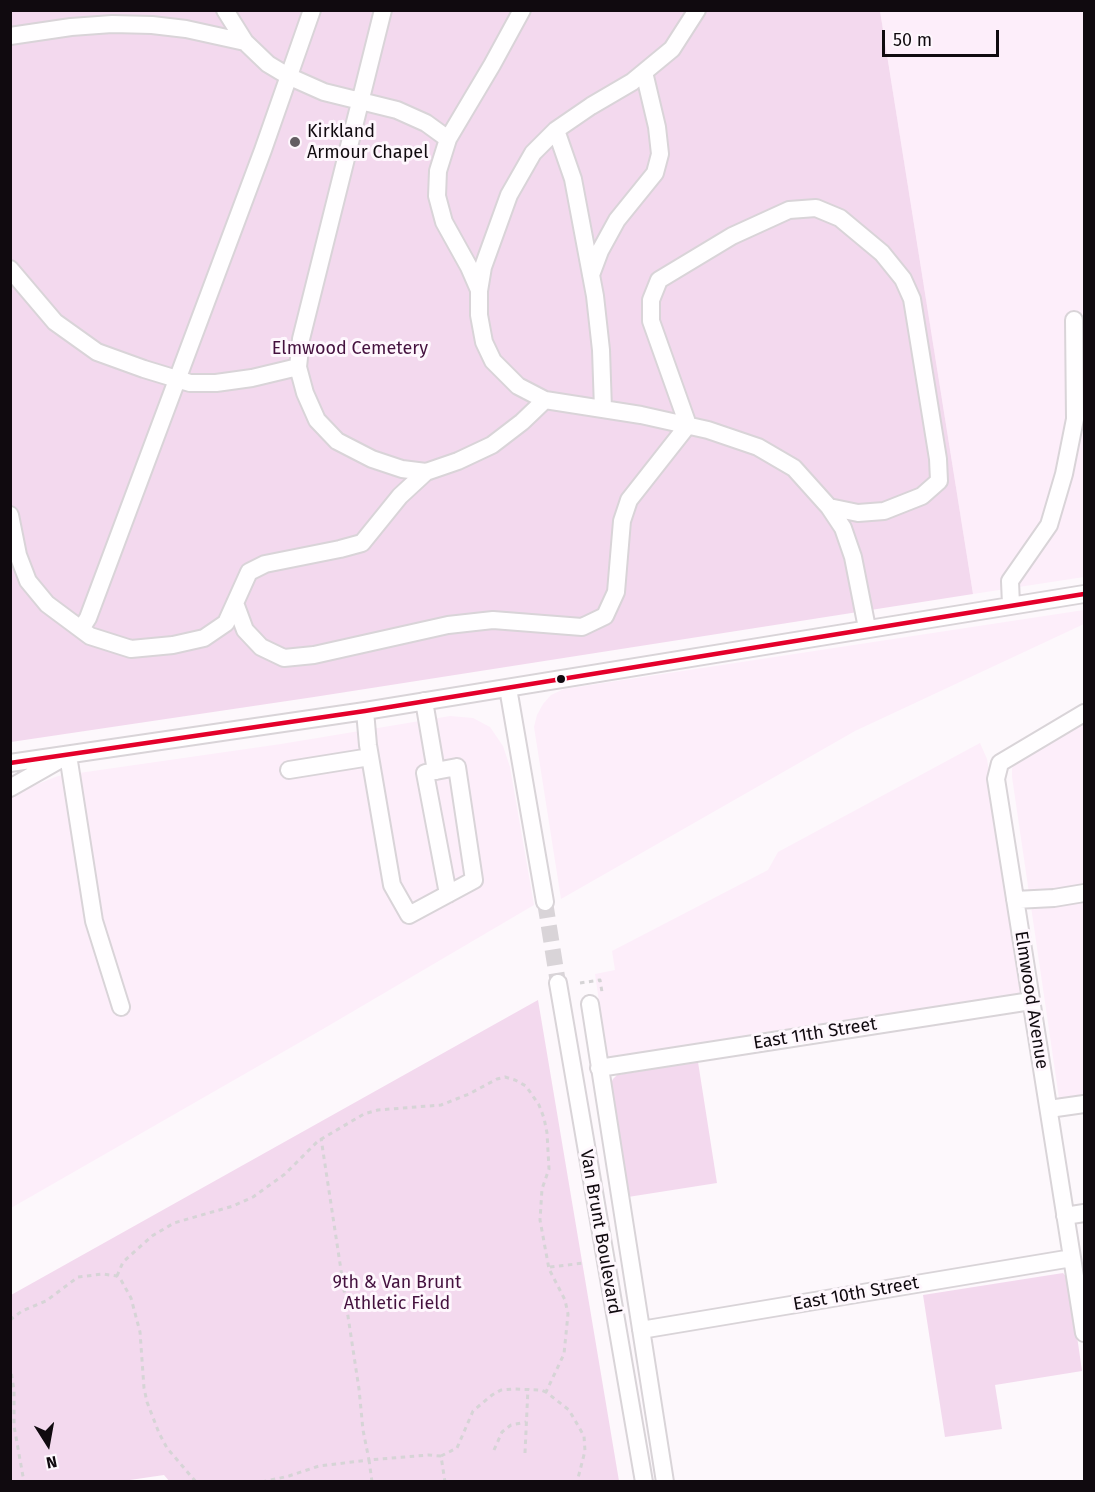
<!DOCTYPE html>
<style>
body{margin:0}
#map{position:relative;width:1095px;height:1492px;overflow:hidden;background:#fdf8fc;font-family:"Fira Sans",sans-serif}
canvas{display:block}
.frame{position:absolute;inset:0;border:12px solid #100a0f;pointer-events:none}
.north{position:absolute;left:18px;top:1414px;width:60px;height:60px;-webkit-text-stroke:4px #fef7fd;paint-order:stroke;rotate:169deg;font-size:16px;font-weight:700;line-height:24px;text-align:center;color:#100a0f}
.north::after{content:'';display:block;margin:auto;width:21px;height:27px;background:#100a0f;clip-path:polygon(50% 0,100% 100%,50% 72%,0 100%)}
.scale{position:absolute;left:882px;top:30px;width:117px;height:27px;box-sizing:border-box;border:3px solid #100a0f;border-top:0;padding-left:8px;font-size:18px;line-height:21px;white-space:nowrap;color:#100a0f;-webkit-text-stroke:4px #fef7fd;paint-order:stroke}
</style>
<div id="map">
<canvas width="1095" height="1492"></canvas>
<div class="frame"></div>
<div class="north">N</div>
<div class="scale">50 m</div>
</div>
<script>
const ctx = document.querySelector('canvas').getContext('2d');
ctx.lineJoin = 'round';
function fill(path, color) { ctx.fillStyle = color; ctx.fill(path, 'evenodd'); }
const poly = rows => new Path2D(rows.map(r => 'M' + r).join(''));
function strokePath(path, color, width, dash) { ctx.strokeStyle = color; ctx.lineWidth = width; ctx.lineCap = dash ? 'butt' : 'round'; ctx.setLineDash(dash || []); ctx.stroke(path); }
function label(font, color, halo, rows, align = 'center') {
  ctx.font = font + ' "Fira Sans",sans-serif'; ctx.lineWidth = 6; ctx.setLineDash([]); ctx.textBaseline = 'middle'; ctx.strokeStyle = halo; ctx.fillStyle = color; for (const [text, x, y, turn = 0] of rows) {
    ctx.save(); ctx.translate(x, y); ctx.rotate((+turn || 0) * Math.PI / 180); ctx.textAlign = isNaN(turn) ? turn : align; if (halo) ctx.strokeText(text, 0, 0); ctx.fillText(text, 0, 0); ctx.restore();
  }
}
const built = poly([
 [880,11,1084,11,1084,577,973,594],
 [1084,610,1084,624,855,731,561,899,534,727,537,715,543,704,551,695,564,689],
 [450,716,473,718,490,727,503,746,510,767,534,905,323,1029,11,1208,10,795,58,776,281,744],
 [1084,722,1084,1099,1063,1102,1059,1098,1012,777,1012,768,1019,759],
 [980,743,987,759,1023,988,1019,994,1009,998,616,1058,607,1056,595,974,615,970,612,951,768,870,778,852]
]);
const green = poly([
 [10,11,880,11,973,594,314,697,11,742],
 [538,1000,619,1481,170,1482,164,1475,116,1482,11,1481,11,1295],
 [698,1062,717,1183,628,1197,611,1083,613,1079,617,1075],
 [1063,1273,1069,1280,1082,1371,995,1385,1002,1429,945,1437,923,1295]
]);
const minorTunnel = poly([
 [545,902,558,983]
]);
const path = poly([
 [580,983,600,980,602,992],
 [550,1267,584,1263],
 [117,1276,123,1262,152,1236,174,1223,233,1206,253,1197,285,1174,318,1141,364,1114,378,1110,441,1105,469,1094,497,1079,505,1077,515,1080,526,1086,539,1105,544,1118,547,1133,549,1169,542,1189,540,1220,549,1269,565,1300,568,1314,564,1354,546,1392,569,1410,584,1436,585,1451,577,1482],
 [10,1320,22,1311,46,1301,78,1277,103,1274,117,1276,121,1280,131,1298,140,1332,144,1388,147,1402,159,1433,167,1448,196,1482],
 [10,1365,14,1390,14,1426,24,1482],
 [494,1450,502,1432,511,1425,526,1422],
 [525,1453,528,1388],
 [441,1456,457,1448,473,1411,492,1395,501,1390,513,1389,541,1390,546,1392],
 [262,1482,289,1476,319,1466,369,1460,363,1430,359,1389,321,1138],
 [372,1482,369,1460,429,1455,441,1456,445,1482]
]);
const minor = poly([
 [225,10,245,42,268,64,288,76,324,92,397,110,426,123,448,139,492,65,522,10],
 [383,10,301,339,298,367,305,393,317,420,337,441,372,459,402,469,426,472,458,461,492,445,522,422,545,400],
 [697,10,672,49,632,82,591,106,556,130,533,153,509,195,483,267,479,291,479,315,484,342,493,361,518,386,545,400,641,415,708,430,758,447,794,468,829,507,843,528,853,557,867,628],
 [10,36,71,27,112,24,152,25,186,29,245,42],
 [556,130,573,179,595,296,601,350,603,409],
 [448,139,438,171,437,196,444,222,469,267,479,290],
 [10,269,55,322,97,352,144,369,190,383,216,383,252,378,298,367],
 [591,275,600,251,617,220,655,173,660,154,657,127,644,72],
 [10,515,18,555,28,581,47,604,90,636,131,649,173,645,204,638,226,623,249,572,265,564,340,549,362,543,400,496,426,472],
 [235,603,245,630,261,647,284,658,314,655,448,625,493,620,582,627,605,616,616,592,622,521,629,500,688,425,651,321,651,300,659,280,732,236,789,210,816,208,840,218,882,253,903,279,912,299,938,459,939,481,922,496,884,511,858,513,829,507],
 [1011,605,1010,581,1049,525,1064,474,1075,419,1074,320],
 [81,629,88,618,263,150,312,10],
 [508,688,545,902],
 [424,701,436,771],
 [365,711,368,745,392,885,409,915,474,880,457,767,425,773,448,894],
 [1084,713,1000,763,996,779,1084,1333],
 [10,763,365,711,1084,594],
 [289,770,370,757],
 [10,788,68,755,94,921,121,1007],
 [1015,900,1054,898,1084,893],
 [558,983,644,1482],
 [590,1004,665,1482],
 [599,1068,1031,1001],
 [1049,1109,1084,1104],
 [1065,1216,1084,1213],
 [641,1330,1072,1258]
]);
const bus1 = poly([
 [10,763,365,711,1084,594]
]);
const markers = [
 [295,142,6,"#635d62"],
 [561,679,5,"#100a0f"]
];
const poiNames = [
 ["Kirkland",307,132],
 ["Armour Chapel",307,153]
];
const parkNames = [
 ["Elmwood Cemetery",350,349],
 ["9th & Van Brunt",397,1283],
 ["Athletic Field",397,1304]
];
const streetNames = [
 ["Elmwood Avenue",1031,1000,81],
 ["East 11th Street",815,1034,-9],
 ["Van Brunt Boulevard",600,1232,80],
 ["East 10th Street",856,1294,-10]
];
fill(built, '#fdeefa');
fill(green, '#f3d9ee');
strokePath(minorTunnel, '#d9d4d8', 16, [16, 8]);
strokePath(minor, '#d9d4d8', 20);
strokePath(path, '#d6d4d6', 3, [4.5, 4.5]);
strokePath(minor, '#fffeff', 16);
strokePath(bus1, '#e4002b', 4.5);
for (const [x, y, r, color] of markers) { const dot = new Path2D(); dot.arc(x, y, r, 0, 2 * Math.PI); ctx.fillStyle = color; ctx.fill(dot); strokePath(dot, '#fef7fd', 2); }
label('18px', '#100a0f', '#fef7fd', poiNames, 'left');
label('18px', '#44113e', '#fef7fd', parkNames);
label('18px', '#100a0f', '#fef7fd', streetNames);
</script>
